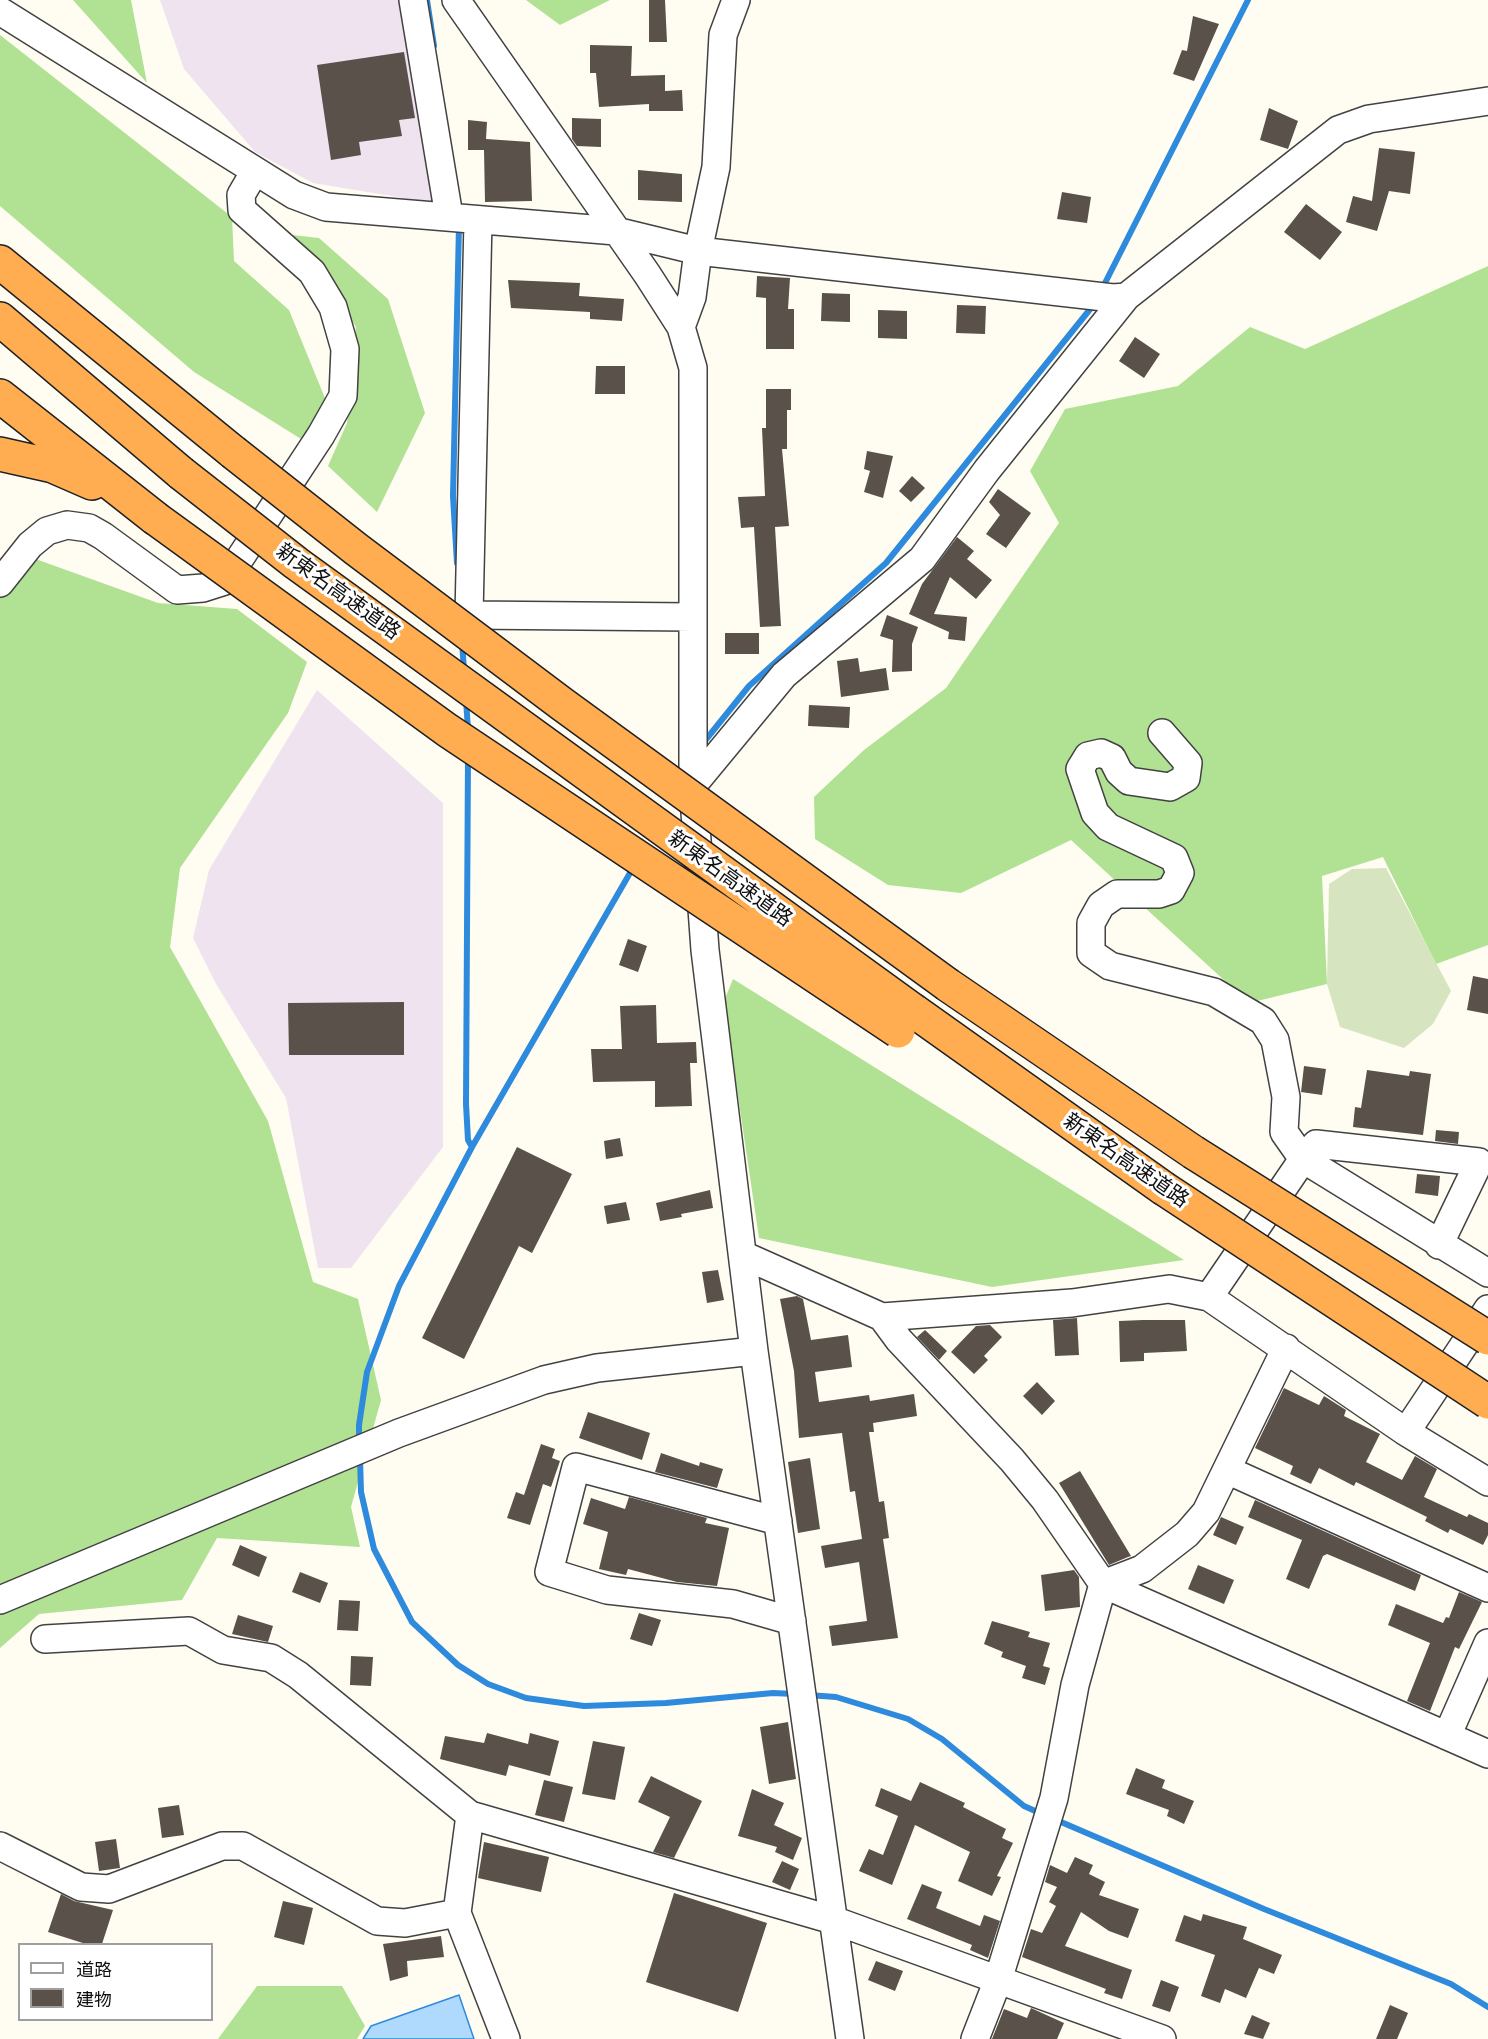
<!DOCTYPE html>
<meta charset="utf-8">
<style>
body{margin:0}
#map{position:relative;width:1488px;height:2039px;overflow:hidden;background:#fffdf2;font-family:"IBM Plex Serif","Noto Sans JP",serif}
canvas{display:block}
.legend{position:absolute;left:18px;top:1943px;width:195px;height:78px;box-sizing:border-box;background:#fff;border:2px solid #9f9f9f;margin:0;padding:8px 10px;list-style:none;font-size:18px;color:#0f0f0f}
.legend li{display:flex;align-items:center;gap:12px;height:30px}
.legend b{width:30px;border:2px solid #9f9f9f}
</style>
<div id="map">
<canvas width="1488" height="2039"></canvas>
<ul class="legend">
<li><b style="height:8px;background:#fff"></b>道路</li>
<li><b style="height:16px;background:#59514a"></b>建物</li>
</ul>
</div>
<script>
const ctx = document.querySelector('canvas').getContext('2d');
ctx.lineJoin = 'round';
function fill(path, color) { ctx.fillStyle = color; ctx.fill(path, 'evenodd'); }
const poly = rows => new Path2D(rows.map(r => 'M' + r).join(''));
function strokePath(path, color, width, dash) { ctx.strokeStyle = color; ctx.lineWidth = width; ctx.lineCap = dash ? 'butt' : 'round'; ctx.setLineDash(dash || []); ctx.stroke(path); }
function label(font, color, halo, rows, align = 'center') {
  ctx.font = font + ' "IBM Plex Serif","Noto Sans JP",serif'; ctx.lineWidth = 6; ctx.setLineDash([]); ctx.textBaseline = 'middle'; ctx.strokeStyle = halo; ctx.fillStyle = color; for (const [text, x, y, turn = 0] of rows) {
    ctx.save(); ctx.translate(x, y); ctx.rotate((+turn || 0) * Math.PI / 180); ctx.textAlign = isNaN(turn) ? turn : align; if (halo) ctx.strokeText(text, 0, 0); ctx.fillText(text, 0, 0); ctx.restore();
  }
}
const industrial = poly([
 [160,0,401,0,434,203,313,183,255,152,184,69],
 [317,690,443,803,443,1147,351,1268,318,1268,286,1098,216,984,193,938,209,870]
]);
const forest = poly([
 [73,0,131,0,147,83],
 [526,0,610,0,560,25],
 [0,35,232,217,234,261,289,310,329,408,301,439,194,372,0,206],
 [284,234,319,238,388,299,425,413,377,512,328,466,347,423,356,327,311,258],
 [1488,266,1488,945,1436,964,1383,857,1322,876,1327,984,1249,1003,1071,840,961,893,888,885,815,839,814,797,864,750,946,688,1059,523,1030,471,1065,409,1178,386,1250,327,1305,349],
 [30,557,158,603,237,609,307,662,288,713,180,868,170,947,268,1121,313,1282,358,1299,381,1400,351,1507,360,1547,217,1538,182,1600,39,1614,0,1648,0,595],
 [733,979,1184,1260,992,1287,759,1238,724,1001],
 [257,1986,342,1986,365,2026,357,2039,218,2039]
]);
const cemetery = poly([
 [1386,868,1451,991,1433,1024,1404,1048,1340,1027,1327,984,1329,884,1352,869]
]);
const water = poly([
 [459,1995,474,2039,363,2039,371,2026,459,1995]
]);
const stream = poly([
 [427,0,434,46],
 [1102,289,1248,0],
 [457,563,453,496,459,225],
 [462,642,464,670],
 [466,699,468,730],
 [704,742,749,686,886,563,1095,303],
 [468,756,466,1104,468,1140,472,1147],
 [359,1442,359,1425,367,1372,399,1286,472,1147,634,866],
 [360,1458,361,1492,374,1549,412,1622,458,1665,488,1684,526,1698,584,1706,666,1703,773,1693,795,1694],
 [808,1695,836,1697,908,1719,942,1739,1024,1806,1042,1814],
 [1054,1819,1264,1909,1451,1984,1488,2007]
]);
const building = poly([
 [649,0,665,0,667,42,649,42],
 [1193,16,1219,24,1194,81,1173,74,1182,50,1187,51],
 [590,45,632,46,631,76,665,75,665,91,682,90,683,111,649,111,649,104,599,107,596,73,590,73],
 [404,52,415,118,399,120,402,136,359,142,361,155,331,160,317,65],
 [1269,108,1298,121,1288,149,1260,140],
 [572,118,601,119,601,147,577,146,572,139],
 [468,120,487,122,486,139,530,142,532,201,485,202,484,150,468,150],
 [1379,148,1415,152,1410,194,1389,191,1377,231,1346,222,1353,196,1372,201],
 [638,170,682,174,682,202,638,200],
 [1062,192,1091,197,1087,223,1057,219],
 [1306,204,1342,232,1320,260,1284,232],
 [757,276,790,278,788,309,794,309,794,349,766,349,766,298,756,297],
 [508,280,580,283,579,296,624,299,622,321,590,319,590,312,511,308],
 [822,293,850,294,850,322,821,321],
 [957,305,986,306,985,334,956,333],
 [878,310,907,311,907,339,878,338],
 [1135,337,1160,354,1144,378,1119,361],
 [596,366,625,366,625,394,595,394],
 [766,389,791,389,791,410,787,410,787,449,782,449,789,526,775,527,781,626,760,627,754,527,741,528,738,497,765,496,762,428,766,428],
 [867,451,893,456,883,498,864,492,870,471,864,469],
 [912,476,925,488,911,502,899,491],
 [998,489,1031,513,1006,548,986,534,1000,515,989,502],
 [957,537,974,551,967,559,992,580,976,599,950,577,934,614,967,617,965,641,948,639,949,632,909,614,922,584],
 [887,615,918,627,912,644,912,671,892,672,893,640,880,636],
 [725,633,759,633,759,654,725,654],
 [858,658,860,672,886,668,889,690,841,697,837,661],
 [809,705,850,707,849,728,808,726],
 [628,939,647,946,638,972,619,965],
 [1473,976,1488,979,1488,1014,1467,1010],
 [404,1002,404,1055,289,1055,288,1003],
 [656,1005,657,1043,696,1042,697,1063,690,1063,692,1106,655,1107,655,1081,593,1082,591,1049,622,1049,620,1006],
 [1304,1066,1326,1069,1322,1095,1301,1092],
 [1367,1070,1409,1076,1410,1071,1431,1074,1423,1135,1353,1127,1355,1107,1361,1108],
 [1436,1130,1459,1132,1458,1144,1435,1141],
 [620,1138,623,1156,606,1159,604,1141],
 [517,1147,572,1174,532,1253,519,1246,464,1359,422,1338],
 [1417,1174,1440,1176,1438,1196,1415,1193],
 [710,1190,713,1208,681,1214,682,1217,660,1221,656,1203],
 [626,1202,630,1220,607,1224,604,1206],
 [718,1270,724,1300,707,1303,702,1272],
 [797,1296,803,1299,811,1340,848,1335,852,1367,815,1372,819,1402,869,1395,870,1401,914,1394,917,1416,873,1423,874,1432,869,1432,879,1502,884,1501,889,1538,883,1539,898,1638,832,1646,829,1626,867,1621,859,1562,825,1568,821,1546,862,1539,855,1491,850,1492,842,1433,799,1438,794,1371,780,1299],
 [1077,1318,1079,1355,1055,1356,1053,1320],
 [1143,1320,1185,1320,1187,1351,1144,1353,1144,1361,1120,1362,1119,1321],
 [990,1325,1002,1337,984,1356,988,1360,974,1374,951,1352,976,1326],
 [925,1330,947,1351,939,1360,917,1337],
 [1037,1382,1055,1401,1042,1415,1023,1396],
 [1284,1388,1319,1405,1324,1396,1346,1410,1344,1416,1380,1434,1366,1462,1402,1480,1415,1456,1437,1469,1424,1497,1467,1517,1469,1514,1488,1523,1488,1535,1483,1545,1450,1529,1448,1533,1425,1521,1427,1517,1356,1482,1354,1486,1319,1468,1311,1484,1290,1474,1293,1466,1255,1448],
 [588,1412,650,1433,642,1460,579,1438],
 [541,1444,555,1449,552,1458,560,1461,551,1487,543,1484,530,1525,507,1518,516,1492,524,1495],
 [661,1453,699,1466,700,1462,723,1469,717,1488,655,1472],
 [810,1458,820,1529,798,1533,788,1462],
 [1080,1471,1131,1556,1128,1557,1109,1565,1059,1483],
 [629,1497,707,1518,705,1523,729,1528,717,1586,677,1582,628,1569,626,1575,599,1569,608,1532,583,1524,591,1498,625,1509],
 [1255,1500,1421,1575,1415,1591,1327,1554,1323,1556,1309,1589,1286,1579,1302,1540,1248,1517],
 [1221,1517,1244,1527,1236,1545,1213,1535],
 [240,1545,267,1557,259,1577,232,1565],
 [1198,1565,1234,1580,1224,1604,1188,1589],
 [1074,1570,1079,1577,1080,1607,1045,1611,1041,1575],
 [300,1572,328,1583,320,1603,292,1592],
 [1459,1592,1482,1602,1459,1649,1455,1647,1430,1711,1407,1701,1430,1643,1388,1625,1396,1604,1443,1623,1446,1617,1449,1618],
 [339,1600,360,1601,358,1631,337,1630],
 [639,1613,661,1620,652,1646,630,1639],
 [238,1615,273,1626,268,1642,232,1634],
 [992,1621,1030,1632,1028,1637,1050,1643,1043,1666,1050,1668,1045,1685,1022,1678,1026,1666,1001,1657,1003,1652,984,1644],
 [351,1656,373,1657,371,1686,350,1685],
 [788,1722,796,1779,769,1784,760,1727],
 [487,1733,528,1744,530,1733,559,1741,550,1776,509,1765,506,1776,440,1759,445,1736,484,1743],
 [593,1741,625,1747,615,1800,582,1794],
 [1136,1768,1165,1780,1162,1788,1194,1801,1184,1824,1167,1816,1169,1810,1126,1794],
 [651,1776,702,1801,674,1858,653,1852,670,1817,638,1802],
 [544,1780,573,1787,564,1822,535,1815],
 [920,1782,965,1803,963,1807,1006,1829,1002,1838,1013,1843,997,1876,1001,1877,992,1896,958,1881,970,1852,915,1825,892,1885,859,1871,869,1849,883,1855,898,1816,875,1806,881,1788,911,1801],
 [752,1789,784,1803,774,1825,802,1838,793,1860,775,1852,777,1847,738,1836],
 [179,1805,184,1835,162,1838,158,1808],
 [116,1839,120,1868,99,1871,95,1842],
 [484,1842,549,1857,541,1892,478,1878],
 [1075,1857,1093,1865,1089,1874,1105,1882,1099,1895,1139,1909,1128,1938,1109,1931,1081,1912,1065,1946,1132,1970,1122,1999,1104,1993,1106,1989,1022,1957,1031,1929,1042,1933,1056,1906,1049,1902,1057,1887,1045,1882,1050,1865,1067,1873],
 [782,1861,799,1869,790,1890,772,1882],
 [922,1884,942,1892,936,1908,980,1926,984,1915,1000,1921,988,1958,970,1950,972,1945,907,1919],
 [674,1893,767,1923,738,2012,646,1982],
 [61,1894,74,1901,113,1910,102,1944,86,1944,48,1932],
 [283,1901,313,1908,304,1945,274,1937],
 [1203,1914,1247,1927,1243,1939,1282,1955,1274,1974,1259,1968,1246,1998,1225,1989,1220,2003,1201,1996,1215,1955,1175,1941,1184,1915,1201,1921],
 [441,1936,444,1957,407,1961,408,1976,390,1981,383,1944],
 [876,1961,903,1971,895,1991,868,1980],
 [1161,1980,1179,1987,1170,2012,1152,2006],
 [1390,2005,1408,2013,1397,2039,1376,2039],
 [1031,2008,1064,2023,1057,2039,992,2039,1004,2009,1027,2018],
 [1252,2015,1270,2023,1263,2039,1244,2034]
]);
const minor = poly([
 [413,0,449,216],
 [456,0,647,274,681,327,693,368,693,785,705,950,754,1351,850,2039],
 [0,11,294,195,326,207,616,231,698,251,1113,298,1126,297],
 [478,220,469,615,692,617],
 [681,327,692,297,698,251,716,167,723,35,736,0],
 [0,583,30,545,47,531,67,525,89,528,103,536,177,590,203,588,225,581,321,435,343,396,345,349,333,307,312,272,242,210,241,195,255,171],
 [1162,733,1188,763,1186,778,1170,787,1129,781,1119,772,1112,758,1101,753,1088,756,1080,769,1095,813,1108,827,1174,858,1180,873,1171,890,1159,894,1117,894,1101,905,1091,923,1091,953,1110,966,1214,992,1263,1021,1275,1040,1286,1097,1284,1132,1303,1159,1488,1273],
 [693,785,784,675,922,559,987,470,1126,297,1338,130,1369,119,1488,101],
 [743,1255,882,1317,1072,1303,1169,1289,1209,1297,1303,1159,1316,1144,1479,1162,1439,1245],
 [1209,1297,1406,1432,1488,1482],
 [882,1317,899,1340,1012,1460,1045,1500,1103,1584,1488,1754],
 [1406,1432,1488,1309],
 [1227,1470,1488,1588],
 [778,1521,576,1467,549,1572,607,1590,733,1604,792,1621],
 [1103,1584,1142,1569,1187,1534,1206,1512,1286,1348],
 [0,1600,399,1433,544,1380,597,1368,754,1351],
 [45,1639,189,1631,223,1650,271,1658,298,1675,470,1815,833,1920,1162,2039],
 [1447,1736,1488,1643],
 [470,1815,457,1913,506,2039],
 [0,1846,81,1887,109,1889,222,1846,243,1846,377,1921,405,1923,457,1913],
 [975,2039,998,1980,1054,1798,1075,1685,1103,1584]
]);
const highway = poly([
 [0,262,233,452],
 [0,319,181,473],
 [0,396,155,518],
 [0,454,53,466,92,483],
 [948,985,1193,1152],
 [914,1011,1163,1188]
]);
const highwayBridge = poly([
 [233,452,356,549,562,704,948,985],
 [181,473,296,563,914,1011],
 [155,518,447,730,898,1031],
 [1193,1152,1488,1338],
 [1163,1188,1488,1402]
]);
const streetNames = [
 ["新東名高速道路",338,592,36],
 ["新東名高速道路",730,879,36],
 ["新東名高速道路",1126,1161,35]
];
fill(industrial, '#eee3ef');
fill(forest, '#b1e193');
fill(cemetery, '#d6e5bf');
fill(water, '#b0dafd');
strokePath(water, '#2e8adc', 1.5);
strokePath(stream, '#2e8adc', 6);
fill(building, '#59514a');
strokePath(minor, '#424242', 30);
strokePath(highway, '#202020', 36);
strokePath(minor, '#fff', 27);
strokePath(highway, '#ffad50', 33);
strokePath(highwayBridge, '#202020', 36, []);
strokePath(highwayBridge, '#ffad50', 33);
label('21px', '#0f0f0f', '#fff', streetNames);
</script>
